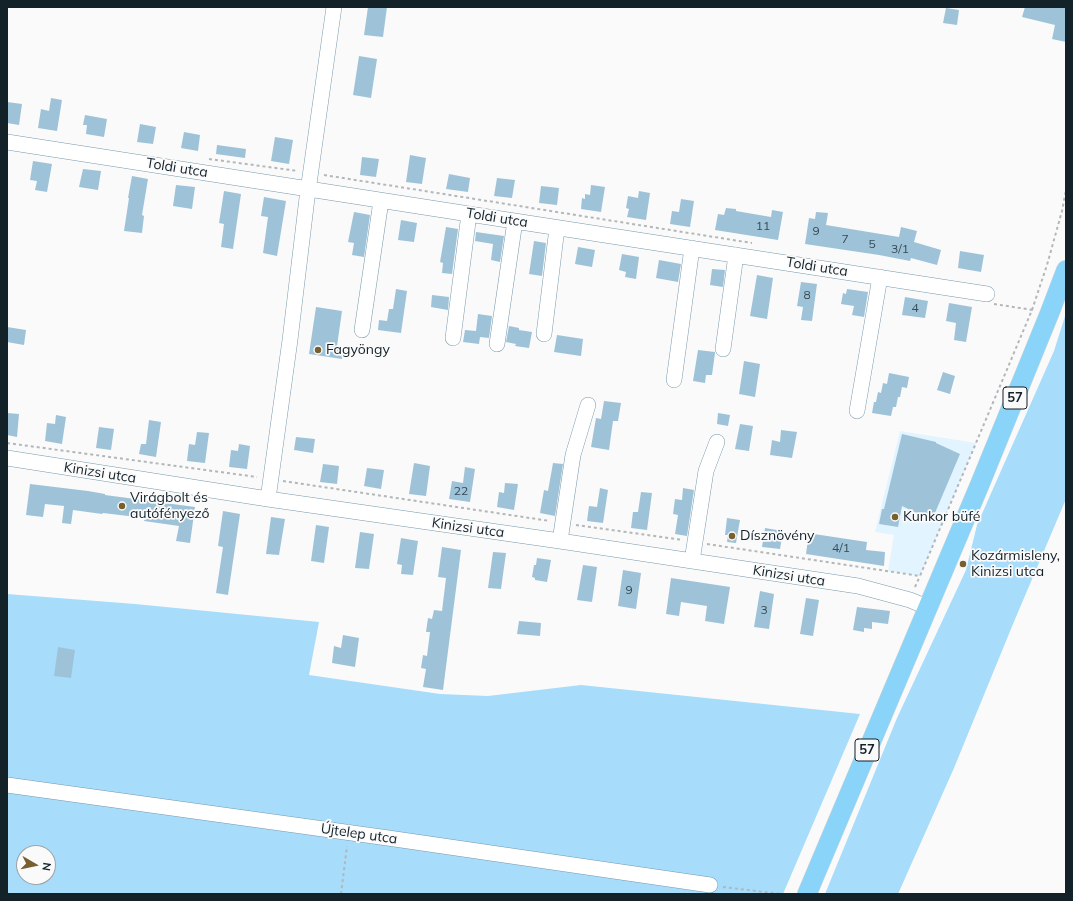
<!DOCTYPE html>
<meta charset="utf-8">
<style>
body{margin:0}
#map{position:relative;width:1073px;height:901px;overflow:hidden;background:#fafafa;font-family:Mulish,sans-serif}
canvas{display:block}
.frame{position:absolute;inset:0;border:8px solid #132129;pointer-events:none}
.north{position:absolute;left:16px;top:845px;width:40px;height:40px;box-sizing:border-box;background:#fafafa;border:1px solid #9ea3a6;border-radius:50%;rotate:99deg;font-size:11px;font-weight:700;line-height:16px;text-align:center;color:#132129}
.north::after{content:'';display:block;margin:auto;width:14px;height:18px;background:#775f30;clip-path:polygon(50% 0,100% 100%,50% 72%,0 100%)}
</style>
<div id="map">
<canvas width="1073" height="901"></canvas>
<div class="frame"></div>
<div class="north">N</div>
</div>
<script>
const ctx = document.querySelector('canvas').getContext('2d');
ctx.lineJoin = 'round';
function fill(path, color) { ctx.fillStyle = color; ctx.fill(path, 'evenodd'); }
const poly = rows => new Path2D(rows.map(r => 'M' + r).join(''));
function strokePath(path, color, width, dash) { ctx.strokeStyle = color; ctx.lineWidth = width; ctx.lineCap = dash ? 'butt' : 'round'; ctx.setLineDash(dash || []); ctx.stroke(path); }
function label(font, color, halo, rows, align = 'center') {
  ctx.font = font + ' Mulish,sans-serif'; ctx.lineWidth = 3.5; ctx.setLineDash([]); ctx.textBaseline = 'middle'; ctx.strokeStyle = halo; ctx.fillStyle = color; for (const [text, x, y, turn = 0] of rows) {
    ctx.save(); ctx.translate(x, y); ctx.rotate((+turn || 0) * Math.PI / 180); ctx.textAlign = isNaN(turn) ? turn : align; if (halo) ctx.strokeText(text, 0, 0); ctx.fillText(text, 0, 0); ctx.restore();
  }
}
const built = poly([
 [900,431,976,443,920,576,888,571,894,535,875,532]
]);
const green = poly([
 [1066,313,1066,499,1013,624,954,768,898,894,825,894,897,718,966,570,977,525,1054,351],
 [7,594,135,604,319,622,309,675,440,694,488,696,581,685,860,714,783,894,7,894],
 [24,853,48,853,48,877,24,877]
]);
const building = poly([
 [368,7,387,7,383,37,364,35],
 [1025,7,1066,7,1066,42,1052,39,1055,25,1022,17],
 [946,8,959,10,957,25,943,23],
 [359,56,377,59,371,98,353,95],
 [51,98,62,100,57,131,38,128,41,109,49,111],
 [7,102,22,104,19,125,7,123],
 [85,115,107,119,104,137,86,134,87,125,83,125],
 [140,124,156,127,153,144,137,142],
 [184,132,200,135,198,151,181,148],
 [275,137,293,140,289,164,271,161],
 [217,145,246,149,245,158,216,154],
 [410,155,426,158,422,184,406,182],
 [362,157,379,159,376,177,360,175],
 [33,161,52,164,47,192,35,190,37,181,30,180],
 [83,169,101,171,98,190,79,187],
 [449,174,470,178,468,192,446,189],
 [132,176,148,179,142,215,144,216,142,233,124,231,129,198,128,198],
 [497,178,515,180,512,198,494,196],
 [176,185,195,187,192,209,173,206],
 [591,185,605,187,601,212,581,209,582,198,585,199,585,194,590,195],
 [541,186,559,188,557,205,539,203],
 [224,191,241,194,233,249,221,247,224,224,219,223],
 [639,191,650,193,646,220,627,217,629,209,626,208,628,196,638,198],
 [264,197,286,201,277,256,263,253,268,217,261,216],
 [681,199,694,201,690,227,670,224,672,211,679,212],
 [726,208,736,209,736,211,771,217,772,210,783,212,778,240,715,230,718,214,724,215],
 [354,212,370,215,364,257,352,255,354,243,348,242],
 [816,212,828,213,826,225,899,237,901,227,917,231,914,242,941,250,937,265,911,258,910,261,879,255,805,244,809,218,815,219],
 [401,220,417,223,414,242,398,240],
 [446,227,458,229,452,274,442,273,443,263,440,262],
 [476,232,504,236,500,262,491,260,493,244,475,241],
 [534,241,546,243,542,276,529,274],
 [578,247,595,250,592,267,575,264],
 [960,251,984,255,981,272,958,268],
 [622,254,639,257,636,279,625,277,626,272,619,270],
 [659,260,681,264,678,282,656,278],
 [712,269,725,270,723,287,710,285],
 [757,275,773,278,767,319,750,316],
 [801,282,817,284,812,321,801,320,803,307,797,306],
 [396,289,407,291,401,333,378,330,379,320,387,321,389,309,393,309],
 [847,289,868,292,864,317,852,315,854,306,841,304,843,293,846,294],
 [432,295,449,297,448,310,431,307],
 [905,297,928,301,925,318,902,315],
 [949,303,972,307,966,342,954,340,956,323,946,321],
 [316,307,342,311,337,346,344,347,342,359,309,354],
 [478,314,492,316,489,338,480,337,479,344,463,342,465,330,476,331],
 [509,326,519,328,519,330,532,332,529,348,515,346,516,344,506,342],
 [7,327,26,330,24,345,7,342],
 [557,335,583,339,581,356,554,352],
 [698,350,715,352,715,353,712,375,706,375,705,383,693,381],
 [744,361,760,364,755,397,739,394],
 [943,372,955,376,950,394,937,390],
 [889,373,909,377,907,388,902,387,900,397,898,397,896,407,893,407,891,416,872,413,874,402,876,402,878,392,881,393,883,383,887,384],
 [604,401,621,403,618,421,613,421,609,450,591,447,596,418,601,419],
 [7,413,19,414,17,437,7,435],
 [718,413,730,415,728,426,717,424],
 [56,415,66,417,62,444,45,441,47,423,55,424],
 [149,420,161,422,156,457,139,454,141,444,146,444],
 [740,424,753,426,749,451,735,449],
 [99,427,114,429,111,450,96,448],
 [781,430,797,432,792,458,770,455,772,440,780,442],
 [197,432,209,433,205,463,187,461,189,444,195,445],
 [902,434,936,442,936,443,960,454,932,520,902,506,898,527,879,524,882,509,884,509],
 [296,437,315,439,313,453,294,450],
 [239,444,250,446,247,469,229,467,231,450,238,451],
 [414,463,430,466,426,496,409,494],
 [553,463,563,464,555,516,540,513,544,490,548,491],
 [323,464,339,466,337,484,320,482],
 [465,467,475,469,470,502,449,499,452,481,463,483],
 [367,468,384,470,381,489,364,486],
 [505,483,518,484,514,510,497,507,499,492,504,493],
 [30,484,88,491,105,494,105,495,195,507,190,543,176,541,179,526,144,521,145,518,103,513,102,514,73,510,71,524,62,523,64,506,45,504,43,517,26,515],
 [600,488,608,490,603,523,587,521,589,506,597,507],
 [683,488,694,490,687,536,675,534,678,515,673,514,675,499,682,500],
 [641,492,652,493,647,530,631,528,633,512,638,512],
 [223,511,240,514,228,595,216,593,223,547,218,546],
 [271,517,285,519,279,555,266,554],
 [727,518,740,520,736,543,727,542,728,535,725,535],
 [316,525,329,527,324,563,311,561],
 [765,528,783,531,780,549,762,547],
 [360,532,374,534,369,569,355,568],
 [814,534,867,542,866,550,885,552,884,566,806,554,808,539,813,540],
 [401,538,418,541,413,575,401,574,402,565,397,564],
 [442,547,461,550,443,690,423,687,426,669,421,668,423,655,427,656,430,632,426,632,428,618,432,619,434,610,442,611,446,578,438,577],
 [493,552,506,553,501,589,488,588],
 [537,558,551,560,547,582,535,580,535,578,532,577,534,565,536,565],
 [583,565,597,567,592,602,577,600],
 [623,570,641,573,636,609,618,606],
 [671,578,730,587,724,624,705,621,707,606,681,602,679,616,666,614],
 [760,591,774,594,769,629,754,627],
 [806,598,819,600,813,636,800,634],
 [857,607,890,611,888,624,872,622,872,629,864,628,864,632,853,630],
 [519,621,541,623,540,636,517,634],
 [343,635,359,638,355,667,332,663,334,646,341,648],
 [58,647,75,650,71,678,54,676]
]);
const path = poly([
 [209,159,298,171],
 [324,175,752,243],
 [994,304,1033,310],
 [7,443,257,477],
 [283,481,550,521],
 [576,525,683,540],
 [707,544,920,576,1032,310,1047,265,1062,211,1066,190],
 [915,587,920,576],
 [723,887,781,894],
 [341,894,347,846]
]);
const minor = poly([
 [7,142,469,214,987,294],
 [362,330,381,201],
 [544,334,557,228],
 [453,338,469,214],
 [497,344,515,221],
 [723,349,736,255],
 [674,380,692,248],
 [857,411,880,277],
 [7,458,268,499,560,541,858,586,910,600,927,607],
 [268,499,290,340,307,198,334,7],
 [560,541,573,455,588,405],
 [692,561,706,471,717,442],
 [7,785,388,838,710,885]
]);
const major = poly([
 [807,894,980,484,1050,312,1066,270]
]);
const markers = [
 [318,350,4,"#775f30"],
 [122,506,4,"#775f30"],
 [895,517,4,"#775f30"],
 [732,536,4,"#775f30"],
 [963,564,4,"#775f30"]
];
const numberNames = [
 ["11",763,226],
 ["9",816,231],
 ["7",845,239],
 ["5",872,244],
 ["3/1",900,249],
 ["8",807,295],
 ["4",915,308],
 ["22",461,491],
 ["4/1",841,548],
 ["9",629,590],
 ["3",764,610]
];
const shields = [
 [1015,398,24],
 [867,750,24]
];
const shieldNames = [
 ["57",1015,398],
 ["57",867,750]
];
const streetNames = [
 ["Toldi utca",177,168,9],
 ["Toldi utca",497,218,9],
 ["Toldi utca",817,267,9],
 ["Kinizsi utca",100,473,9],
 ["Kinizsi utca",468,528,8],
 ["Kinizsi utca",789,576,9],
 ["Újtelep utca",359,834,8]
];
const poiNames = [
 ["Fagyöngy",326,350],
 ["Virágbolt és",130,498],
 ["autófényező",130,514],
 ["Kunkor büfé",903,517],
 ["Dísznövény",740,536],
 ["Kozármisleny,",971,556],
 ["Kinizsi utca",971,572]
];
fill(built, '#e2f4ff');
fill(green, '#a7dcfb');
fill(building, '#9ec3d8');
strokePath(minor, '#769aae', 16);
strokePath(major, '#d5d7d8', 20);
strokePath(path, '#b3b7b9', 2, [3, 3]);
strokePath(minor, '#fff', 15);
strokePath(major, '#89d4f8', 19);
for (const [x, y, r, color] of markers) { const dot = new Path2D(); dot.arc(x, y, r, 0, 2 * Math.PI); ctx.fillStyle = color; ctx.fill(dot); strokePath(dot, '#fafafa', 1.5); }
label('12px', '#364a55', null, numberNames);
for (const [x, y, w] of shields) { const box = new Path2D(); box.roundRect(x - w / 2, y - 11, w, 22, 3); ctx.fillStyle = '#fafafa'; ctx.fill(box); strokePath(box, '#132129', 1); }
label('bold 13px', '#132129', null, shieldNames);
label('14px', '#132129', '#fafafa', streetNames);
label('14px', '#132129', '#fafafa', poiNames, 'left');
</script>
